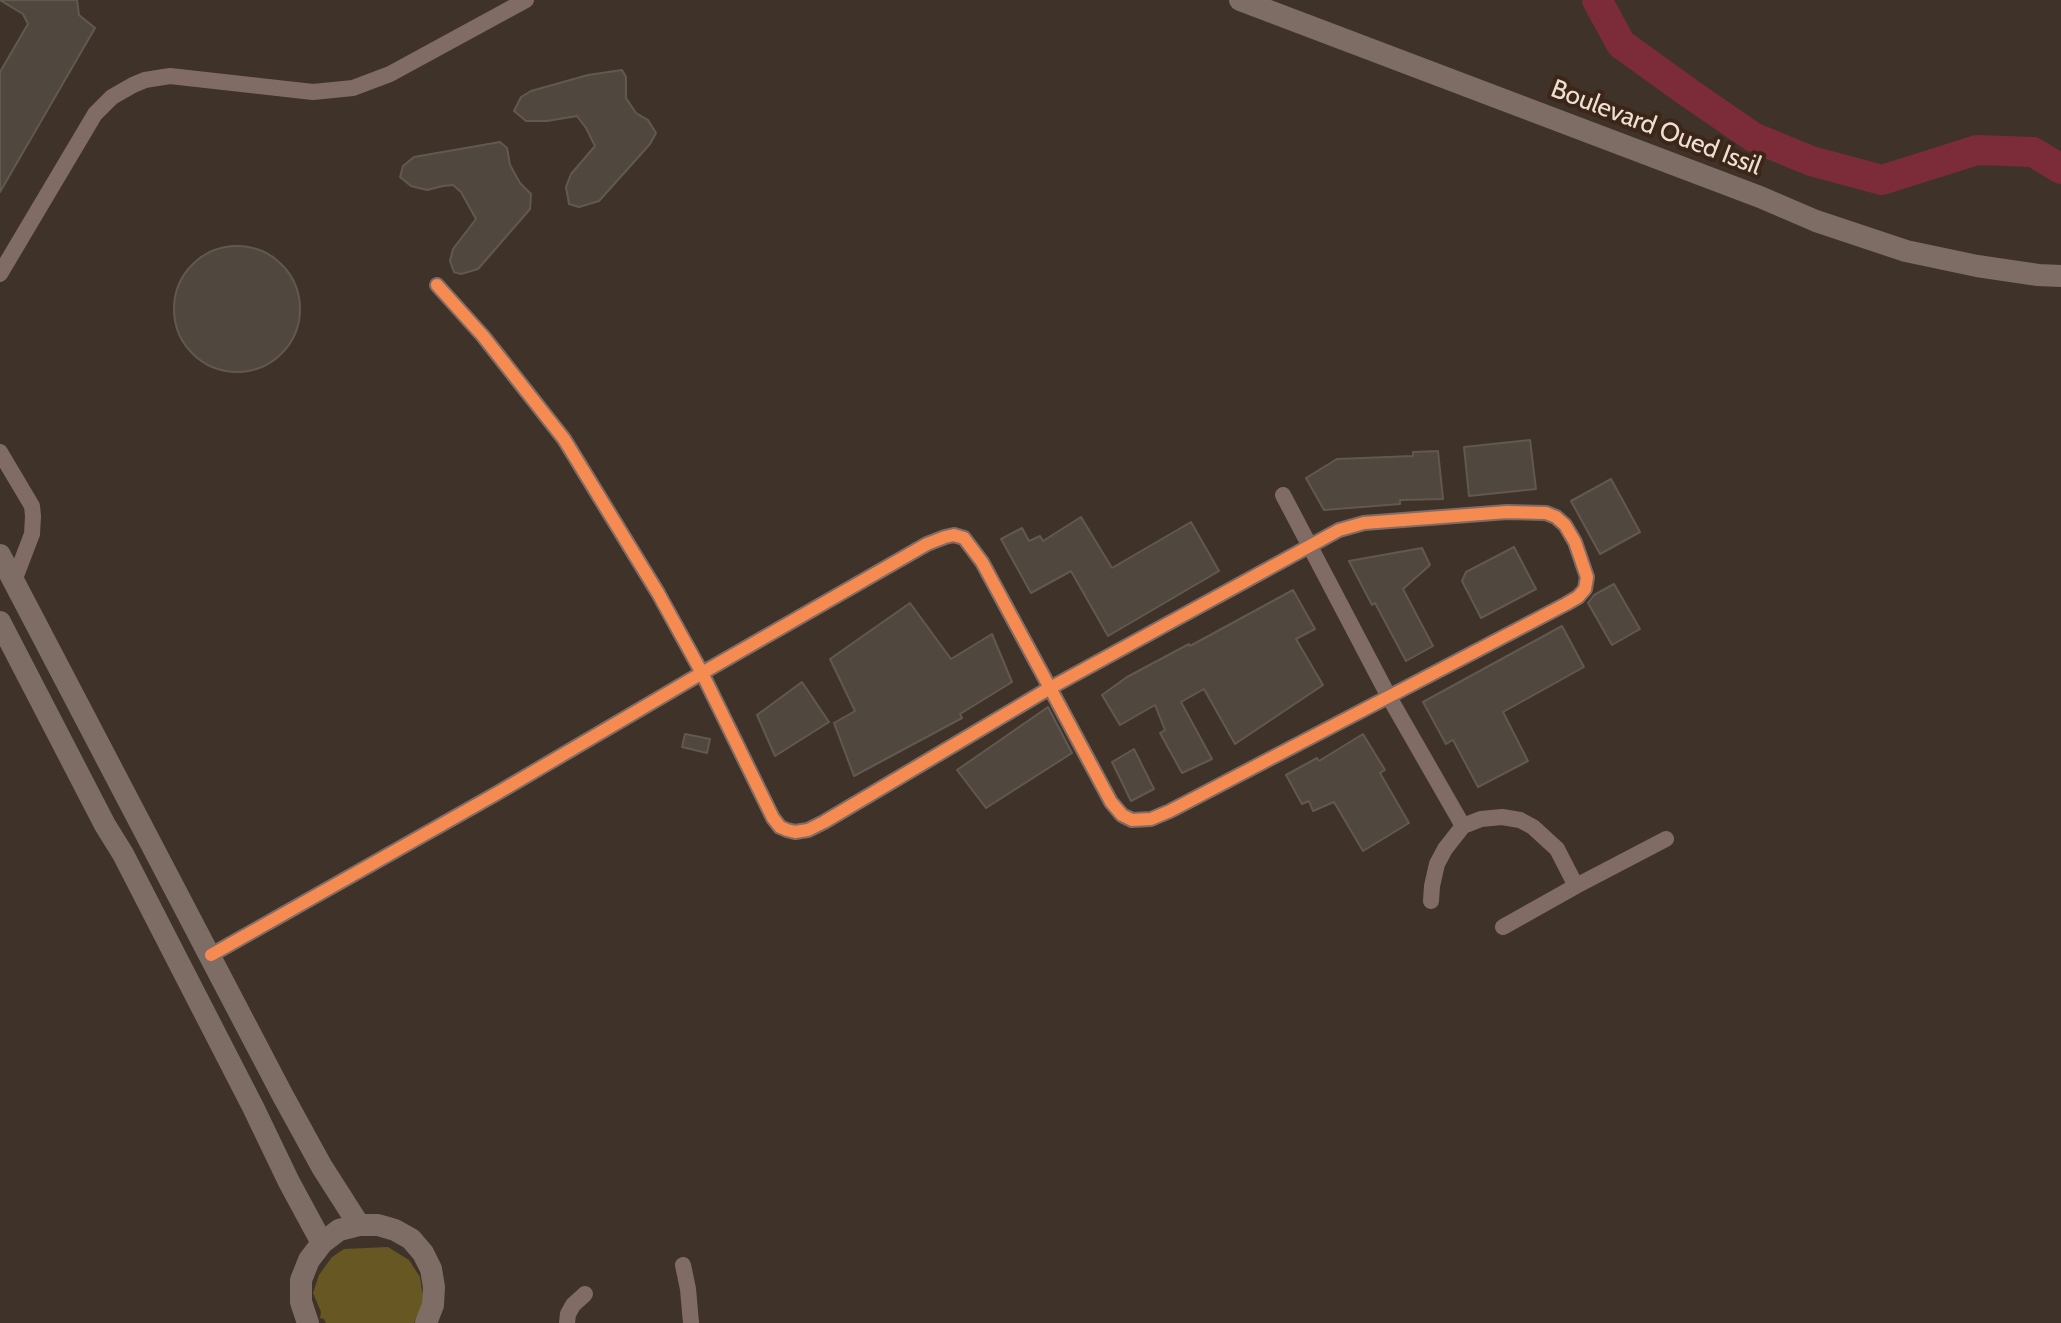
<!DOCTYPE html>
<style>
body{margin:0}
canvas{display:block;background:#3f3229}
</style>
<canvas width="2061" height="1323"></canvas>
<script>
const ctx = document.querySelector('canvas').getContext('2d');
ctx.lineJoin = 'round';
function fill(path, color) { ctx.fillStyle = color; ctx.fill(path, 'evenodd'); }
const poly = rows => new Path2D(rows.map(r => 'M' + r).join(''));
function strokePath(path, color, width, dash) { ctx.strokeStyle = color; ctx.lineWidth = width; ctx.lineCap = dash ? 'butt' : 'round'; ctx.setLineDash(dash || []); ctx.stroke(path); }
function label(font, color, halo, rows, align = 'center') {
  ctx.font = font + ' Cabin,sans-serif'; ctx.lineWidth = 8; ctx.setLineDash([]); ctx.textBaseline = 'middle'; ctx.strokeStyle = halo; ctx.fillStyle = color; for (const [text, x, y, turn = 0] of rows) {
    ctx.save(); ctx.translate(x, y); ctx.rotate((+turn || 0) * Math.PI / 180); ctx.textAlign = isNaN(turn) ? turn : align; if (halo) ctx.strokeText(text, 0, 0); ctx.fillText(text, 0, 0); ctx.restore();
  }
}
const green = poly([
 [388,1247,409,1260,420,1277,424,1304,414,1323,326,1323,324,1319,320,1318,321,1312,313,1293,319,1275,332,1257,344,1249]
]);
const river = poly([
 [1597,0,1621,44,1689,93,1753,137,1811,161,1882,180,1977,150,2033,152,2061,169]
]);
const building = poly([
 [0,0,77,0,79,15,95,28,0,192,0,72,28,24,23,14,0,0],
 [622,70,626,77,626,98,636,113,648,120,656,133,650,144,599,201,579,207,569,204,566,187,571,174,595,146,586,128,577,116,547,121,526,121,514,111,521,97,531,91,588,75,622,70],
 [500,142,507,148,510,165,520,183,531,194,530,209,478,269,461,274,454,272,450,261,453,249,476,219,461,192,453,185,443,186,427,190,411,186,400,177,403,166,414,157,500,142],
 '174 309a63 63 0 1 1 126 0a63 63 0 1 1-126 0Z',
 [1530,440,1536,489,1469,496,1464,447,1530,440],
 [1438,451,1443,499,1400,500,1400,504,1324,510,1306,478,1337,459,1413,456,1413,452,1438,451],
 [1611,479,1640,532,1600,554,1571,501,1611,479],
 [1081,517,1112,568,1191,522,1219,571,1108,636,1071,571,1031,593,1001,539,1022,528,1029,541,1040,536,1043,541,1081,517],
 [1514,547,1536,589,1481,618,1462,581,1466,572,1514,547],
 [1422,548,1430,565,1403,589,1433,646,1406,661,1375,603,1372,605,1349,561,1422,548],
 [1614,584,1640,629,1612,645,1588,603,1594,595,1614,584],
 [1293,590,1315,629,1296,639,1323,685,1235,744,1204,689,1181,702,1212,759,1182,773,1160,733,1165,730,1155,705,1120,725,1102,695,1127,677,1189,644,1190,646,1293,590],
 [910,603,951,659,992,634,1012,682,960,714,962,718,854,776,834,723,855,711,830,659,910,603],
 [1562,626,1584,667,1503,712,1528,761,1478,787,1453,740,1446,744,1423,702,1562,626],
 [802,682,829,722,775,756,757,715,802,682],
 [1048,707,1072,753,986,808,957,770,1048,707],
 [685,734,710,739,707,753,682,747,685,734],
 [1363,734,1385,770,1380,773,1409,823,1363,851,1334,802,1313,811,1309,801,1302,804,1286,775,1317,758,1319,761,1363,734],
 [1134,749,1154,789,1131,801,1112,762,1134,749]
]);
const minor = poly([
 [0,274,95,114,112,97,133,85,145,80,170,76,313,92,353,88,390,74,526,0],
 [0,452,32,506,33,516,32,534,14,581],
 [1283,495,1389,697,1463,826],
 [1431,901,1432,886,1437,864,1445,849,1463,826,1481,819,1502,817,1520,820,1533,827,1557,849,1576,886],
 [1503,927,1576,886,1666,839],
 [211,955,494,795,702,673,927,544,945,537,954,535,964,538,982,562,1050,688,1111,802,1122,815,1132,820,1151,819,1170,811,1566,604,1578,597,1585,589,1587,577,1575,542,1565,525,1556,517,1546,513,1507,512,1364,523,1339,530,1050,688,824,822,808,830,795,832,787,830,780,827,773,818,702,673,658,593,564,439,483,336,437,285],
 [683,1265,688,1289,691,1323],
 [567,1323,568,1314,573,1305,585,1294]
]);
const major = poly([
 [1240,0,1760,197,1816,221,1906,251,1977,266,2038,275,2061,276],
 [0,555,283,1096,322,1167,359,1225],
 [0,622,105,825,123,854,253,1107,289,1182,322,1243],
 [308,1323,301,1302,301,1280,309,1260,322,1243,339,1230,359,1225,378,1225,395,1230,411,1239,423,1253,431,1269,434,1287,433,1305,426,1323]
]);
const cycleway = poly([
 [211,955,494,795,702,673,927,544,945,537,954,535,964,538,982,562,1050,688,1111,802,1122,815,1132,820,1151,819,1170,811,1566,604,1578,597,1585,589,1587,577,1575,542,1565,525,1556,517,1546,513,1507,512,1364,523,1339,530,1050,688,824,822,808,830,795,832,787,830,780,827,773,818,702,673,658,593,564,439,483,336,437,285]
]);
const streetNames = [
 ["Boulevard Oued Issil",1656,128,21]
];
fill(green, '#675722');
strokePath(river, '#7c2c38', 30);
fill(building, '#50473f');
strokePath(building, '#625850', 2);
strokePath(minor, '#806c65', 16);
strokePath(major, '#7d6d65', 22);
strokePath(cycleway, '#f68b52', 12);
label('26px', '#eedfd5', '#3c2617', streetNames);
</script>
